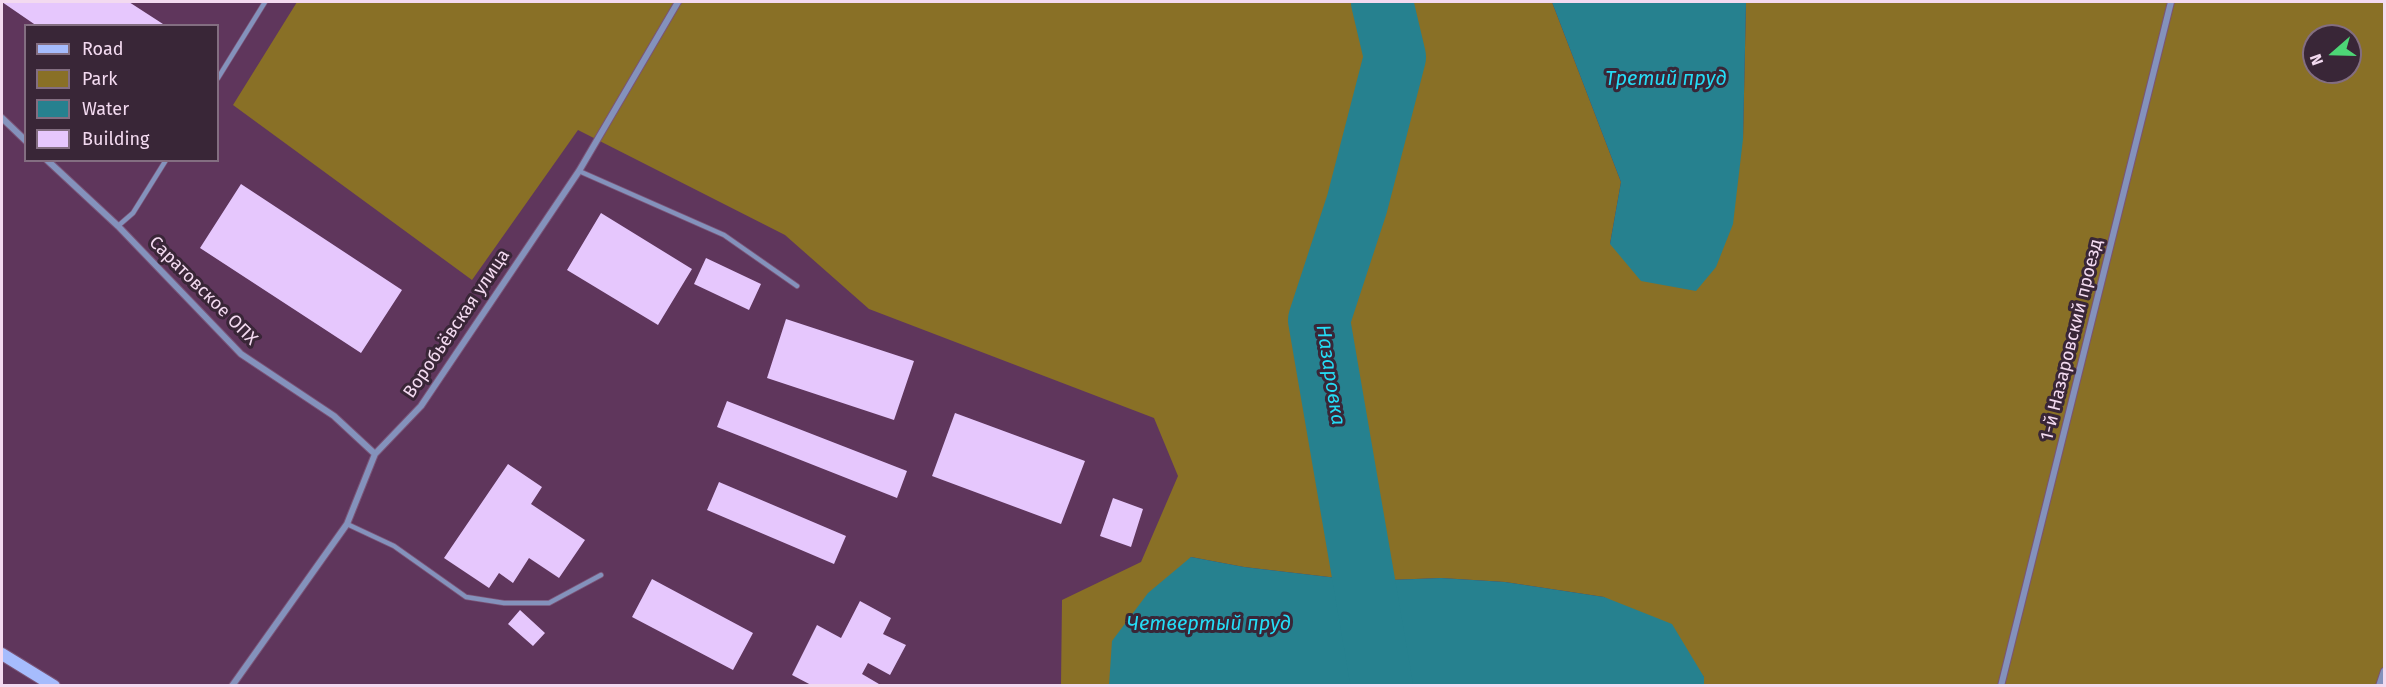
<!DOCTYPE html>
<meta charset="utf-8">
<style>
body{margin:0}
#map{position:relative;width:2386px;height:687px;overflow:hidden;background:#5f365c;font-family:"Fira Sans",sans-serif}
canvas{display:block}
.frame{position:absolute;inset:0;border:3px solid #f3daf0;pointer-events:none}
.legend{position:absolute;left:24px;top:24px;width:195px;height:138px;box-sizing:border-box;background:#392637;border:2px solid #836e81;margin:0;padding:8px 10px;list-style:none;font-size:18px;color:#f3daf0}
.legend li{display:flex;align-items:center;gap:12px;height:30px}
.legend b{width:30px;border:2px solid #836e81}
.north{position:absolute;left:2302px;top:24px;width:60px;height:60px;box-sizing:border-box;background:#392637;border:2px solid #836e81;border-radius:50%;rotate:250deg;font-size:16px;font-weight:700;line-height:24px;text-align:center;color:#f3daf0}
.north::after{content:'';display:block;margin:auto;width:21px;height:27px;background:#4dd676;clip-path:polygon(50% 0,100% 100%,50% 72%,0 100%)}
</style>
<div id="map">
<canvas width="2386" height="687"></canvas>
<div class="frame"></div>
<ul class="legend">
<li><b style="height:8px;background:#a6bcfd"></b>Road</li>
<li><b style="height:16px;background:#897026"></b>Park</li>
<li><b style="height:16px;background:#26818f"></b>Water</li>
<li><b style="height:16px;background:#e6c7fd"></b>Building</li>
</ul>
<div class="north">N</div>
</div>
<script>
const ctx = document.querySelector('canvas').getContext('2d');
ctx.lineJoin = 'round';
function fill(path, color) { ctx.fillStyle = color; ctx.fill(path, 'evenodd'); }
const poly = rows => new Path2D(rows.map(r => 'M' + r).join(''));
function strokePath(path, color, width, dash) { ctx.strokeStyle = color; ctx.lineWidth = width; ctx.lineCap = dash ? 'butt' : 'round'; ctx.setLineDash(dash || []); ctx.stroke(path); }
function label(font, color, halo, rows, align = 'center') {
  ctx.font = font + ' "Fira Sans",sans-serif'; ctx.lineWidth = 6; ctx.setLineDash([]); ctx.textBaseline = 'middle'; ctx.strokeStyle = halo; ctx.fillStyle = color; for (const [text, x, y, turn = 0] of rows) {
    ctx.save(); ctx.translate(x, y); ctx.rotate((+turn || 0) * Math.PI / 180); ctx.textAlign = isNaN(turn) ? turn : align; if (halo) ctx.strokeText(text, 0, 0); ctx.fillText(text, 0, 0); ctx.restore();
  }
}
const green = poly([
 [297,2,1552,2,1621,182,1610,244,1743,139,1746,2,2384,2,2384,685,1704,685,1704,677,1604,597,1505,582,1441,578,1363,581,1244,567,1191,557,1109,685,1061,685,1062,600,1141,562,1178,476,1154,418,869,309,785,235,578,130,472,280,233,105],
 [2314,36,2350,36,2350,72,2314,72]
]);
const water = poly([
 [1552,2,1746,2,1743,139,1733,224,1716,267,1696,291,1641,281,1610,244,1621,182],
 [1191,557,1244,567,1363,581,1441,578,1505,582,1604,597,1672,624,1704,677,1704,685,1109,685,1112,641,1148,593]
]);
const river = poly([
 [1382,686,1319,320,1357,204,1395,57,1382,2]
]);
const building = poly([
 [2,2,129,2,163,24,37,26],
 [241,184,402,290,361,353,200,248],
 [601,213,692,269,658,325,567,270],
 [706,258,761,284,749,310,694,284],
 [786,319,914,361,894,420,767,378],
 [727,401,907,471,897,498,717,427],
 [955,413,1085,461,1061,524,932,476],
 [508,464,542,487,531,504,585,540,559,578,529,558,513,583,499,573,489,588,444,558],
 [719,482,846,536,834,564,707,510],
 [1113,498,1143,509,1131,547,1100,536],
 [652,579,753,633,733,670,632,617],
 [860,601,891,618,883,634,906,645,890,675,868,663,862,674,879,684,878,686,813,686,792,675,817,625,841,638],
 [520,610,545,633,533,646,508,624]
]);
const lane = poly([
 [218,78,265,2],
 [579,171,724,235,797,286],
 [118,226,133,213,166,160],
 [347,524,394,546,466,597,504,603,549,603,601,575]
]);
const street = poly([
 [2,118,26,141],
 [47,160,118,226,241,354,334,416,375,454],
 [232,686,347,524,375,454,421,406,579,171,678,2],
 [2001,686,2171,2],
 [2379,686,2384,671]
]);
const secondary = poly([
 [2,654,54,686]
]);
const streetNames = [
 ["Саратовское ОПХ",203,291,45],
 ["Воробьёвская улица",457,324,-56],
 ["1-й Назаровский проезд",2072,340,-76]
];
const waterNames = [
 ["Третий пруд",1666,79],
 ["Назаровка",1330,375,81],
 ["Четвертый пруд",1209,624]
];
fill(green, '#897026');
fill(water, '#26818f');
strokePath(river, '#26818f', 62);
fill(building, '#e6c7fd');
strokePath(lane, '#7a5477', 6);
strokePath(street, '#7a5477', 8);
strokePath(secondary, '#7a5477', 14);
strokePath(lane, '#8492bc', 4.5);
strokePath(street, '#8492bc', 6);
strokePath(secondary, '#a6bcfd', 12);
label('18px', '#f3daf0', '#392637', streetNames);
label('italic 20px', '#25dcf5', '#392637', waterNames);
</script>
